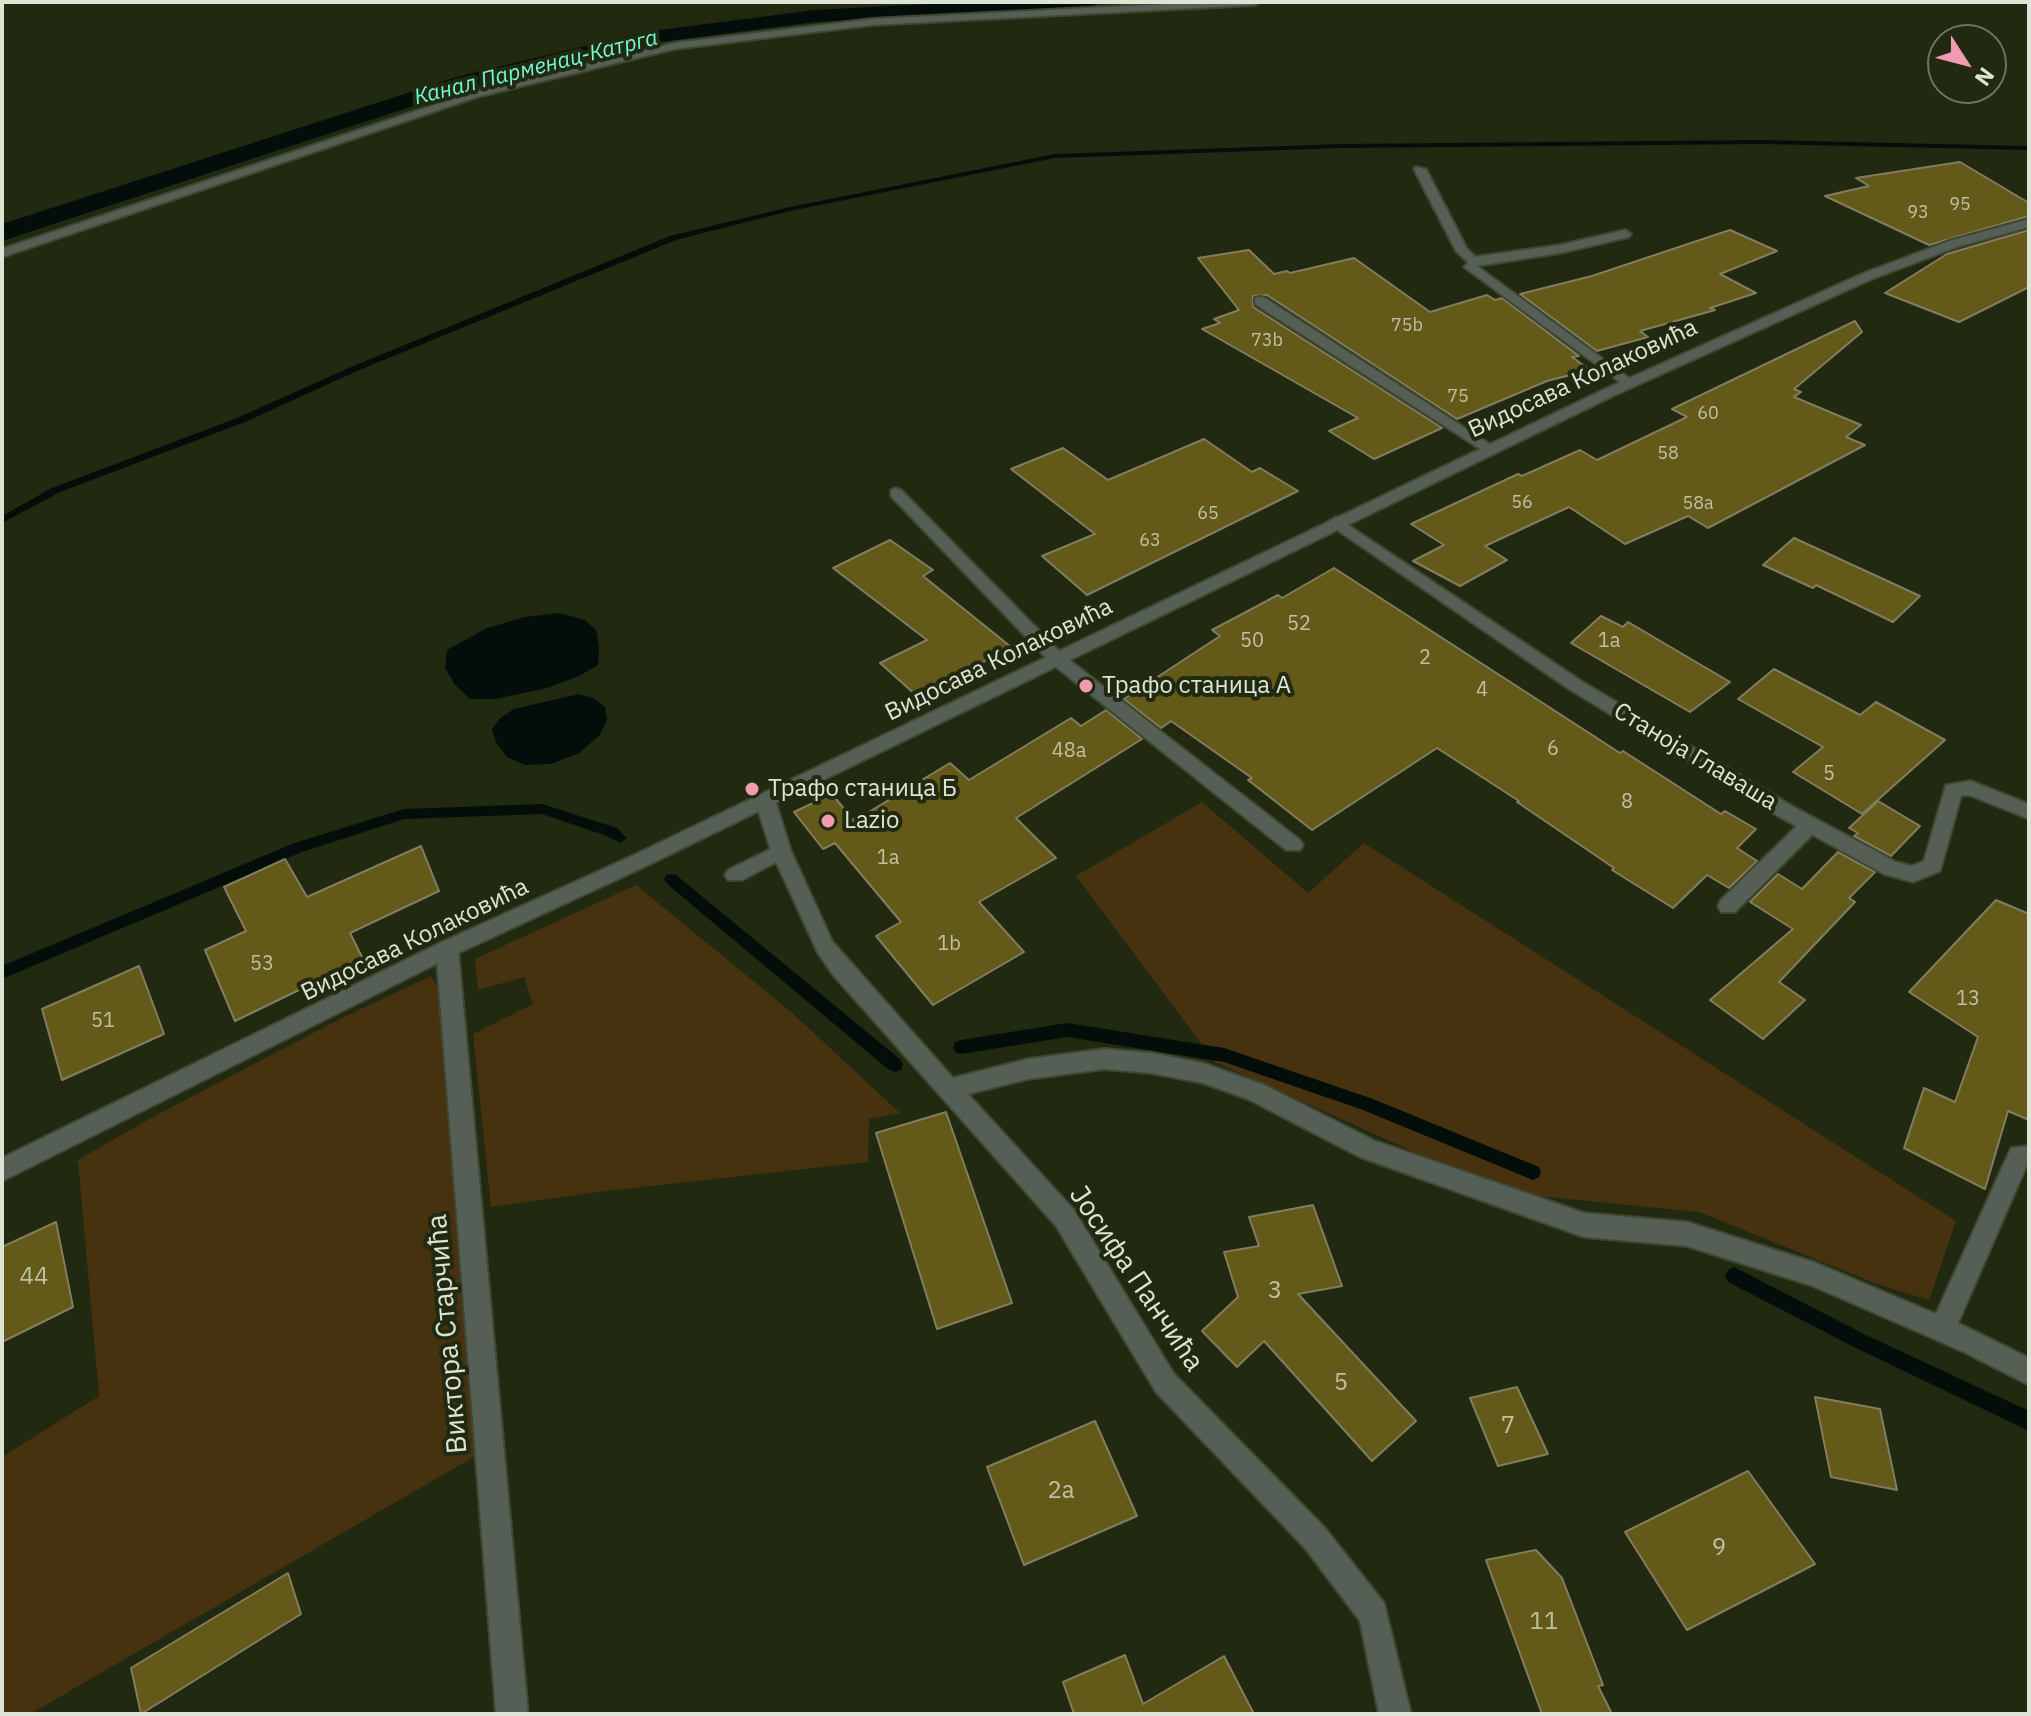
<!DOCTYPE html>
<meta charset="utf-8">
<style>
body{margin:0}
#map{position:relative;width:2031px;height:1716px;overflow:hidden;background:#212911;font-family:"IBM Plex Sans",sans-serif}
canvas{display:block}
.frame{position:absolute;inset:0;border:4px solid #dee4d5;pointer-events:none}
.north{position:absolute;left:1927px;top:24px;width:80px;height:80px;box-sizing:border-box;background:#212911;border:2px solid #6d745f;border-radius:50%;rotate:126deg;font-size:22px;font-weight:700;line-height:32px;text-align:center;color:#dee4d5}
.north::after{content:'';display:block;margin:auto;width:28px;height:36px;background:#f29aaf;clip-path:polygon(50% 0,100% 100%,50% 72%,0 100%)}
</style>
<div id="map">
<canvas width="2031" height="1716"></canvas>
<div class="frame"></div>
<div class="north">N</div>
</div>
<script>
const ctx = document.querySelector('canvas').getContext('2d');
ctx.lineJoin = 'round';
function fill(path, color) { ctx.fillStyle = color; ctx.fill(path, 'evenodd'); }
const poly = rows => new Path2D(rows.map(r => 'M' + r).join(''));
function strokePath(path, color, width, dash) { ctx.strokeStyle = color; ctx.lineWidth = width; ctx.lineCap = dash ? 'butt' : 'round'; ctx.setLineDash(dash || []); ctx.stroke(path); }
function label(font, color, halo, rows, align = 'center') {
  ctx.font = font + ' "IBM Plex Sans",sans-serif'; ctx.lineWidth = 8; ctx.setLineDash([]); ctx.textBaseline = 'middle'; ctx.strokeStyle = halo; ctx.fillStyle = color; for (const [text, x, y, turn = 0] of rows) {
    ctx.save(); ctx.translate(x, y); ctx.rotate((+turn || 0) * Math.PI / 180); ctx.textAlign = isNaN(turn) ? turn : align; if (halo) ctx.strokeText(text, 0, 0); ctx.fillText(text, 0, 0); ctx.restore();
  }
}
const green = poly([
 [1202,802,1308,893,1364,843,1956,1221,1929,1300,1877,1284,1699,1212,1538,1196,1434,1161,1215,1062,1076,876],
 [636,885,790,1011,900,1113,869,1119,868,1162,606,1191,491,1207,473,1034,533,1004,524,977,478,990,475,959],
 [431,976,440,991,477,1455,30,1714,2,1714,2,1457,99,1396,78,1160,149,1119,342,1018]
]);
const water = poly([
 [559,613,585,620,596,630,599,646,598,665,579,676,547,688,495,699,470,699,455,685,445,668,447,650,487,628,525,617],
 [579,694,593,698,605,707,607,720,600,735,579,753,551,764,525,765,507,757,497,744,492,730,499,719,514,709]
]);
const stream = poly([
 [1762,140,2029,146,2029,150,1762,144,1341,148,1055,158,790,211,676,240,357,371,245,422,60,492,2,523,2,516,52,488,237,418,351,367,670,236,790,207,1055,154,1341,144,1762,140],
 [542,804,617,828,627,838,620,843,607,836,542,814,404,819,302,852,2,979,2,966,292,844,404,809,542,804],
 [671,874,676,875,901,1060,903,1065,901,1070,895,1072,889,1070,666,883,664,879,666,875,671,874],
 [1067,1023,1224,1048,1373,1099,1539,1167,1541,1172,1539,1177,1533,1180,1363,1110,1224,1062,1067,1037,961,1054,955,1052,953,1047,955,1042,961,1040,1067,1023],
 [1734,1267,1866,1335,2029,1411,2029,1431,1854,1347,1728,1282,1725,1276,1728,1270,1734,1267]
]);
const canal = poly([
 [968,2,1100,2,1090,8,815,22,644,44,468,88,2,241,2,224,460,76,644,32,815,10,968,2]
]);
const building = poly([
 [1960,162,2029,203,2029,216,1929,245,1825,196,1869,186,1856,178,1960,162],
 [1730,230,1777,251,1720,274,1756,293,1710,308,1715,310,1640,331,1648,337,1597,351,1520,294,1592,276,1730,230],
 [2029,230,2029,287,1959,322,1885,293,1947,254,2029,230],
 [1249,250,1274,274,1287,271,1290,273,1354,258,1430,312,1487,295,1495,300,1502,298,1579,356,1572,357,1590,370,1547,381,1457,419,1267,295,1253,296,1253,307,1442,428,1374,459,1329,431,1358,418,1202,329,1220,323,1214,319,1239,310,1198,258,1249,250],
 [1855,321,1862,332,1794,389,1801,392,1794,397,1861,425,1846,437,1865,445,1708,528,1688,516,1625,544,1569,507,1485,546,1507,560,1460,586,1413,561,1444,545,1411,524,1518,474,1522,476,1580,450,1597,460,1687,417,1672,409,1855,321],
 [1204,439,1252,472,1260,468,1298,491,1087,595,1042,556,1095,534,1011,469,1063,448,1108,480,1204,439],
 [1794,538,1920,596,1893,622,1816,585,1813,588,1763,565,1794,538],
 [890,540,933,570,923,576,1011,647,918,697,880,663,927,640,833,568,890,540],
 [1334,568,1620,753,1623,751,1721,814,1725,811,1756,829,1737,848,1757,861,1729,888,1707,875,1673,908,1612,870,1614,868,1517,802,1519,801,1437,748,1312,830,1248,780,1252,778,1171,721,1161,728,1124,699,1220,636,1212,630,1278,595,1282,598,1334,568],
 [1601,616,1623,627,1628,622,1730,682,1690,712,1571,643,1601,616],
 [1774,669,1860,715,1876,702,1945,740,1862,814,1793,772,1823,747,1738,699,1774,669],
 [1106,710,1142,739,1016,818,1056,858,979,902,1024,952,933,1005,876,936,901,922,835,843,823,849,794,812,832,794,854,821,950,763,969,780,1071,718,1081,726,1106,710],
 [1878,801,1920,826,1891,856,1854,836,1858,833,1849,828,1878,801],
 [421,846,439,891,350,933,363,959,235,1021,205,950,246,931,224,887,285,859,307,897,421,846],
 [1838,852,1875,872,1849,898,1855,902,1779,982,1805,1000,1763,1039,1710,1000,1793,929,1750,902,1778,874,1802,889,1838,852],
 [1996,900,2029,914,2029,1120,2008,1111,1985,1189,1904,1148,1924,1088,1955,1102,1978,1037,1909,992,1996,900],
 [139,966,164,1034,62,1080,42,1009,139,966],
 [946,1112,1012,1303,937,1329,876,1133,946,1112],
 [1313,1205,1342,1286,1298,1294,1416,1421,1372,1461,1264,1341,1237,1367,1202,1331,1238,1297,1224,1252,1259,1246,1249,1217,1313,1205],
 [56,1222,73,1307,2,1342,2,1247,56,1222],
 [1517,1387,1548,1454,1498,1466,1470,1398,1517,1387],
 [1815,1397,1880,1409,1897,1490,1831,1477,1815,1397],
 [1095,1421,1137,1516,1024,1565,987,1467,1095,1421],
 [1748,1471,1815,1564,1687,1630,1625,1532,1748,1471],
 [1536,1550,1562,1578,1603,1685,1598,1686,1612,1714,1542,1714,1486,1560,1536,1550],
 [288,1573,301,1614,141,1714,131,1668,288,1573],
 [1125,1655,1143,1704,1224,1656,1254,1714,1074,1714,1063,1682,1125,1655]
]);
const service = poly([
 [1416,167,1426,169,1467,249,1480,261,1478,264,1470,264,1456,251,1414,169,1416,167],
 [1810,818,1817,820,1820,825,1817,830,1735,912,1721,912,1718,906,1721,900,1803,820,1810,818],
 [781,844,788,846,791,851,788,856,742,880,728,880,725,875,728,870,781,844]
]);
const minor = poly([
 [1204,2,1259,2,1255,5,872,25,674,49,477,97,2,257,2,249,470,93,674,43,872,19,1204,2],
 [1625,230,1631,234,1629,237,1560,253,1477,266,1633,381,1635,384,1628,388,1464,267,1474,257,1560,245,1625,230],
 [1260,297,1265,298,1497,449,1495,452,1485,452,1255,304,1255,298,1260,297],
 [896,488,901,490,1063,655,1300,840,1303,845,1300,850,1286,850,1051,663,891,496,891,490,896,488],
 [1336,517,1581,681,1792,806,1896,862,1912,866,1924,861,1946,785,1971,781,2029,804,2029,819,1969,795,1961,796,1940,871,1913,882,1884,874,1778,816,1569,689,1330,525,1328,522,1336,517],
 [765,793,775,800,791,851,832,941,953,1078,1028,1059,1104,1049,1151,1053,1203,1063,1264,1085,1375,1141,1584,1213,1687,1222,1816,1263,1936,1314,2011,1148,2029,1146,2029,1168,2026,1167,1958,1323,2029,1358,2029,1385,1964,1352,1813,1286,1687,1246,1584,1237,1360,1157,1248,1099,1203,1083,1151,1073,1104,1069,1028,1079,968,1094,1074,1210,1174,1374,1325,1528,1384,1603,1411,1714,1379,1714,1360,1621,1305,1548,1156,1392,1056,1226,834,976,818,953,771,851,755,800,765,793],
 [447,941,454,943,458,949,528,1714,496,1714,436,949,440,943,447,941]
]);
const tertiary = poly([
 [2029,219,2029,227,1957,247,1872,279,1613,396,646,866,454,955,2,1181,2,1158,440,943,632,856,1603,390,1864,273,1949,241,2029,219]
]);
const markers = [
 [1086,686,8,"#f29aaf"],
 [752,789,8,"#f29aaf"],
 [828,821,8,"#f29aaf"]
];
const farNumbernames = [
 ["95",1960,205],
 ["93",1918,213],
 ["75b",1407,326],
 ["73b",1267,341],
 ["75",1458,397],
 ["60",1708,414],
 ["58",1668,454],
 ["56",1522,503],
 ["58a",1698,504],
 ["65",1208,514],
 ["63",1150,541]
];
const numberNames = [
 ["52",1299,624],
 ["50",1252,641],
 ["1a",1609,641],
 ["2",1425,658],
 ["4",1482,690],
 ["6",1553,749],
 ["48a",1069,751],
 ["5",1829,774],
 ["8",1627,802],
 ["1a",888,858],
 ["1b",949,944],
 ["53",262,964],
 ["13",1968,999],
 ["51",103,1021]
];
const farWaternames = [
 ["Канал Парменац-Катрга",536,68,-14]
];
const streetNames = [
 ["Видосава Колаковића",1583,379,-25],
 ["Видосава Колаковића",999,660,-26],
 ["Станоја Главаша",1695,757,31],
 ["Видосава Колаковића",415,940,-26]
];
const poiNames = [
 ["Трафо станица А",1102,686],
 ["Трафо станица Б",768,789],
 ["Lazio",844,821]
];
const nearNumbernames = [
 ["44",34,1277],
 ["3",1275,1291],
 ["5",1341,1383],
 ["7",1508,1426],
 ["2a",1061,1491],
 ["9",1719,1548],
 ["11",1544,1622]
];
const nearStreetnames = [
 ["Јосифа Панчића",1136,1279,56],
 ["Виктора Старчића",448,1334,-95]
];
fill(green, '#473210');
fill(water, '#030e0a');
fill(stream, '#030e0a');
fill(canal, '#030e0a');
fill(building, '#635918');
strokePath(building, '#827d60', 2);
strokePath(service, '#3f4730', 4);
strokePath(minor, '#3f4730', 4);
strokePath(tertiary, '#3f4730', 4);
fill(service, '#555f56');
fill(minor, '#555f56');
fill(tertiary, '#555f56');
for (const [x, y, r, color] of markers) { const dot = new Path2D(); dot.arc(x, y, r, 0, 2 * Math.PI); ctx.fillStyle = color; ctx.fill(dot); strokePath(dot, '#212911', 3); }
label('18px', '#bfc1a6', null, farNumbernames);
label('20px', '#bfc1a6', null, numberNames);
label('italic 22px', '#71fcd5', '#212911', farWaternames);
label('24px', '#dee4d5', '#212911', streetNames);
label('24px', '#dee4d5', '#212911', poiNames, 'left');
label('24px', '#bfc1a6', null, nearNumbernames);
label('28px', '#dee4d5', '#212911', nearStreetnames);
</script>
